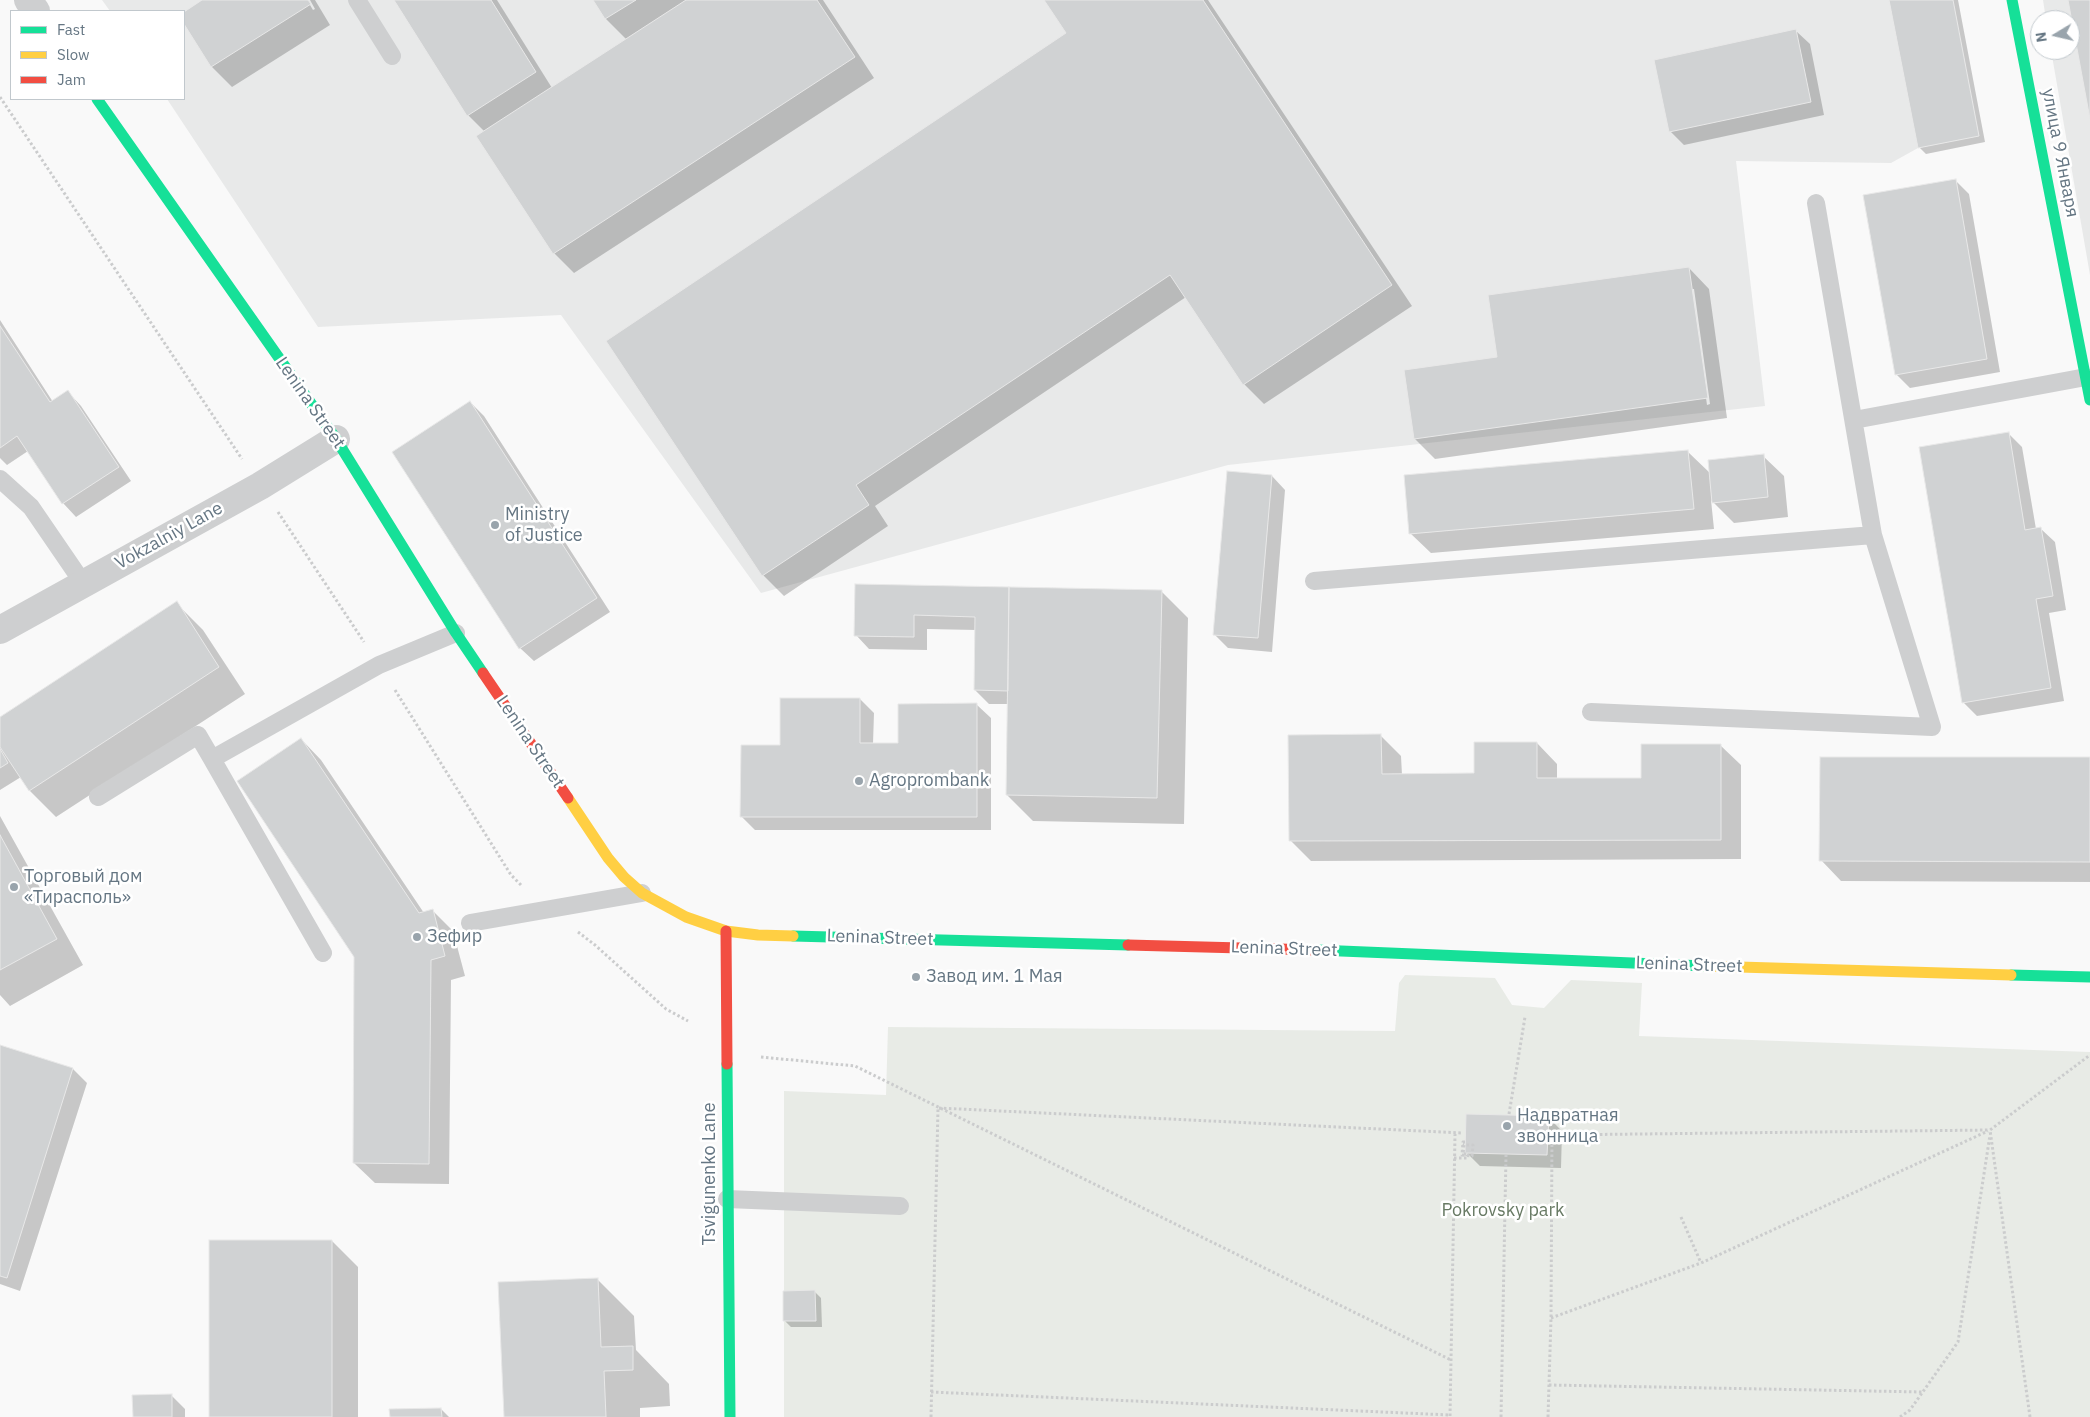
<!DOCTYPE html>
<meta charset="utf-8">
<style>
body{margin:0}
#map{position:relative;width:2090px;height:1417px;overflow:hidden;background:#f9f9f9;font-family:"IBM Plex Sans",sans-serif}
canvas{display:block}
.legend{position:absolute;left:10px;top:10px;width:175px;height:90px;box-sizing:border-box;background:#fff;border:1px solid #c1c8cd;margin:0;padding:6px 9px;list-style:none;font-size:15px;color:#657683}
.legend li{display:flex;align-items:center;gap:10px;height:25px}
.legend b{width:25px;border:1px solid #c1c8cd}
.north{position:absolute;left:2030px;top:10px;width:50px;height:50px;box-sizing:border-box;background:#fff;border:1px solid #c1c8cd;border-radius:50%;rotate:261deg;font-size:14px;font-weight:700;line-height:20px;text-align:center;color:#657683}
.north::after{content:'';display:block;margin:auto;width:18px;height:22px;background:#99a4ac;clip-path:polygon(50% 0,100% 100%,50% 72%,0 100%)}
</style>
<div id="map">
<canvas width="2090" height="1417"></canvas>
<ul class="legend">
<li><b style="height:6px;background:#16e098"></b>Fast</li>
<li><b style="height:6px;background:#ffcf43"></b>Slow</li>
<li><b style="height:6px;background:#f24e42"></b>Jam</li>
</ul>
<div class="north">N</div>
</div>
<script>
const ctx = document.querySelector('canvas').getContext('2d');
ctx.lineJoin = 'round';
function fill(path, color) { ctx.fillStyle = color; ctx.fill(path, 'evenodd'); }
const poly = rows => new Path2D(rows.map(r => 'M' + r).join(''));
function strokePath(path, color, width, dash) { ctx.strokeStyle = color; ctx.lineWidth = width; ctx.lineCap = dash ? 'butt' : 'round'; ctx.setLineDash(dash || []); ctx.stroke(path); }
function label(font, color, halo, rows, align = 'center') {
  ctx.font = font + ' "IBM Plex Sans",sans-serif'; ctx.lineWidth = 5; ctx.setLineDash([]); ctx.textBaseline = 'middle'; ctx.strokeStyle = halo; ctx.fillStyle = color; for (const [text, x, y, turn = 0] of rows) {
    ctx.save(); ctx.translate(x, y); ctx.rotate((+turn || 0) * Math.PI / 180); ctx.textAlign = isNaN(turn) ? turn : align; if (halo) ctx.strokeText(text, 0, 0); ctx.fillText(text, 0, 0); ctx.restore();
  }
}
const built = poly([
 [102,0,1889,0,1918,148,1891,163,1736,161,1765,406,1228,465,761,593,561,315,318,327,167,99,184,99,184,11,110,11],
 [2043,0,2090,0,2090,275,2051,50,2070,50,2070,20,2046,20]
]);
const green = poly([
 [1405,975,1495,978,1512,1005,1544,1008,1571,980,1642,983,1639,1036,2090,1052,2090,1417,784,1417,784,1091,886,1095,888,1027,1395,1031,1399,983]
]);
const shadow = poly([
 [204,0,307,0,313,10,315,9,310,0,315,0,330,25,232,87,212,67,184,22,184,13],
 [395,0,497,0,552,88,627,40,606,19,594,0,823,0,874,78,574,273,554,253,485,132,468,115],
 [1046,0,1208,0,1412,306,1264,404,1244,384,1186,297,875,506,888,526,784,596,763,575,608,341,1068,33],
 [1891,0,1958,0,1985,142,1926,154,1919,147],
 [1796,31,1810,44,1824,115,1684,145,1670,131],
 [1955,180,1969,194,2000,372,1910,388,1896,374],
 [1689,268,1709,289,1727,418,1435,459,1415,439,1498,358],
 [1691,289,1694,289,1710,404,1707,405],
 [0,320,53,402,68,392,81,406,131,481,76,517,63,503,28,451,7,465,0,458],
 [470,402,484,416,610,612,534,661,520,648],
 [2009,434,2022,447,2036,529,2041,529,2055,542,2066,610,2049,613,2064,701,1977,716,1963,702],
 [1688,452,1711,474,1763,456,1784,476,1788,517,1734,523,1711,500,1714,529,1431,553,1410,533],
 [1272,476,1285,490,1272,652,1228,648,1214,634],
 [857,585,1161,591,1188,618,1184,824,1033,821,1007,795,1008,704,989,704,975,690,976,630,927,629,927,650,869,649,856,635],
 [176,603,203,630,245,694,56,817,30,791,21,777,0,790,0,718],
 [860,699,874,713,873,744,899,744,977,705,991,718,991,830,755,830,741,816,781,746],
 [1381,736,1401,756,1402,775,1475,775,1537,743,1557,764,1557,779,1642,779,1720,745,1741,765,1741,859,1311,861,1290,840],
 [301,739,321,760,424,913,432,910,453,931,465,976,451,980,449,1184,375,1183,354,1163,356,956],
 [2090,759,2090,882,1841,881,1821,860],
 [0,816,83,965,10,1006,0,995],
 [0,1046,73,1069,87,1083,20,1291,0,1284],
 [1548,1117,1562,1131,1561,1168,1480,1166,1466,1152],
 [332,1241,358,1267,358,1417,210,1417],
 [597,1279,634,1316,636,1350,669,1384,670,1406,640,1408,640,1417,506,1417],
 [815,1292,821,1298,822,1327,791,1327,785,1321],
 [171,1395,185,1409,185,1417,134,1417],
 [441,1409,449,1417,391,1417]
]);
const building = poly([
 [202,0,308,0,311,4,211,67,184,24,184,12,202,0],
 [394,0,491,0,536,72,467,116,394,0],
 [593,0,636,0,605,19,593,0],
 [686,0,817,0,855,57,553,254,476,136,686,0],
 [1044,0,1203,0,1392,285,1243,385,1170,275,856,485,869,505,762,576,606,341,1066,33,1044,0],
 [1889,0,1953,0,1979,136,1918,148,1889,0],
 [2068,0,2090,0,2090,119,2068,0],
 [1796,29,1811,102,1669,132,1654,60,1796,29],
 [1956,179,1987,359,1895,375,1863,195,1956,179],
 [1689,267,1708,398,1414,439,1404,370,1497,357,1488,295,1689,267],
 [0,326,50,402,68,390,119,467,62,504,17,436,0,448,0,326],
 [470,401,597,598,519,649,392,452,470,401],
 [2009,432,2025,530,2041,527,2053,596,2036,599,2051,688,1962,703,1919,447,2009,432],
 [1688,450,1694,509,1409,534,1404,475,1688,450],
 [1764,454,1768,497,1712,503,1708,460,1764,454],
 [1227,471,1272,475,1258,638,1213,635,1227,471],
 [855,584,1009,587,1008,691,974,690,975,617,914,615,914,637,854,636,855,584],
 [1009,587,1162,590,1157,798,1006,795,1009,587],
 [177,601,219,667,29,791,0,747,0,717,177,601],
 [780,698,860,698,860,743,898,743,898,704,977,703,977,817,740,817,741,745,780,745,780,698],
 [1381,734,1382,774,1474,773,1474,742,1537,742,1537,778,1641,778,1641,744,1721,744,1721,840,1289,841,1288,735,1381,734],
 [301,738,419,913,433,909,445,956,431,960,429,1164,353,1163,354,957,237,781,301,738],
 [0,749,8,763,0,768,0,749],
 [1820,757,2090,757,2090,862,1819,861,1820,757],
 [0,835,57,939,0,970,0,835],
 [0,1045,73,1068,7,1278,0,1276,0,1045],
 [1466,1114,1549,1116,1547,1155,1465,1153,1466,1114],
 [209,1240,332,1240,332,1417,209,1417,209,1240],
 [598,1278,601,1347,633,1346,633,1370,604,1371,606,1417,504,1417,498,1282,598,1278],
 [815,1290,816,1321,783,1321,783,1291,815,1290],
 [172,1394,172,1417,133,1417,132,1395,172,1394],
 [441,1408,442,1417,390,1417,389,1409,441,1408]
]);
const path = poly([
 [0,97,242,459],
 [278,512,364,642],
 [395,690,511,875,521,885],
 [578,932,595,945,666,1009,688,1021],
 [761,1057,855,1066,1451,1360],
 [1509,1114,1525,1017],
 [1465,1142,1463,1142,1462,1155,1472,1156,1473,1145,1464,1145,1463,1154,1467,1154],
 [1454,1158,1467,1158,1467,1155],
 [1681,1217,1701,1263],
 [1551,1318,1701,1263,1988,1131],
 [1549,1385,1923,1392],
 [931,1392,1450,1415],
 [1450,1416,1455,1134],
 [931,1417,938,1108,1463,1133],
 [1501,1417,1506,1155],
 [1548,1417,1551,1318,1552,1135,1990,1130],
 [1900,1417,1910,1410,1958,1342,1990,1135],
 [2030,1417,1990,1130,2090,1055]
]);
const lane = poly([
 [357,0,392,56],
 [1854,420,2086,377],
 [0,479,31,507,83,583],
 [1314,581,1873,535],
 [1591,712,1932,727,1873,535,1816,203],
 [212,759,323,953],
 [98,797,198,735,212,759,379,665,456,633],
 [470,923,642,893],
 [727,1199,900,1206]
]);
const street = poly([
 [28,0,36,11],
 [0,630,260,486,336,439]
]);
const fast = poly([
 [2012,0,2090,400],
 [97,99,336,439,456,633,483,673],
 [793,936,1128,945],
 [1317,950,1705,966],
 [2011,975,2090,977],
 [727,1064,730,1417]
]);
const slow = poly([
 [568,798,608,858,624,877,642,893,686,917,726,931,758,935,793,936],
 [1705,966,2011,975]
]);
const jam = poly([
 [483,673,568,798],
 [726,931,727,1064],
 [1128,945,1317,950]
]);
const markers = [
 [495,525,5,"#99a4ac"],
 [859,781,5,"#99a4ac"],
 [14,887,5,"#99a4ac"],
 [417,937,5,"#99a4ac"],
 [916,977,5,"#99a4ac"],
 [1507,1126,5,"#99a4ac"]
];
const streetNames = [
 ["улица 9 Января",2060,153,79],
 ["Lenina Street",310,403,55],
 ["Vokzalniy Lane",169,536,-29],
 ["Lenina Street",530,742,56],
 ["Lenina Street",880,938,2],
 ["Lenina Street",1284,949,2],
 ["Lenina Street",1689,965,2],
 ["Tsvigunenko Lane",710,1174,-90]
];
const poiNames = [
 ["Ministry",505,515],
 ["of Justice",505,536],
 ["Agroprombank",869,781],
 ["Торговый дом",24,877],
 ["«Тирасполь»",24,898],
 ["Зефир",427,937],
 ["Завод им. 1 Мая",926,977],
 ["Надвратная",1517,1116],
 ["звонница",1517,1137]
];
const parkNames = [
 ["Pokrovsky park",1503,1211]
];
fill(built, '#e8e9e9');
fill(green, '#e8ebe6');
fill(shadow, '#0003');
fill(building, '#d0d2d3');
strokePath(building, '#e8e8e8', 1);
strokePath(path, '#cbcccd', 3, [2.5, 2.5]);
strokePath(lane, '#cecfd0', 18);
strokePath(street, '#cecfd0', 28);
strokePath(fast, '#16e098', 11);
strokePath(slow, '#ffcf43', 11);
strokePath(jam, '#f24e42', 11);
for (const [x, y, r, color] of markers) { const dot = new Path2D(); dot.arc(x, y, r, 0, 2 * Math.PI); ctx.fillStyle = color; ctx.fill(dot); strokePath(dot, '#fff', 2); }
label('18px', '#657683', '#fff', streetNames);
label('18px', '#657683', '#fff', poiNames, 'left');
label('18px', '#687a64', '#fff', parkNames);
</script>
